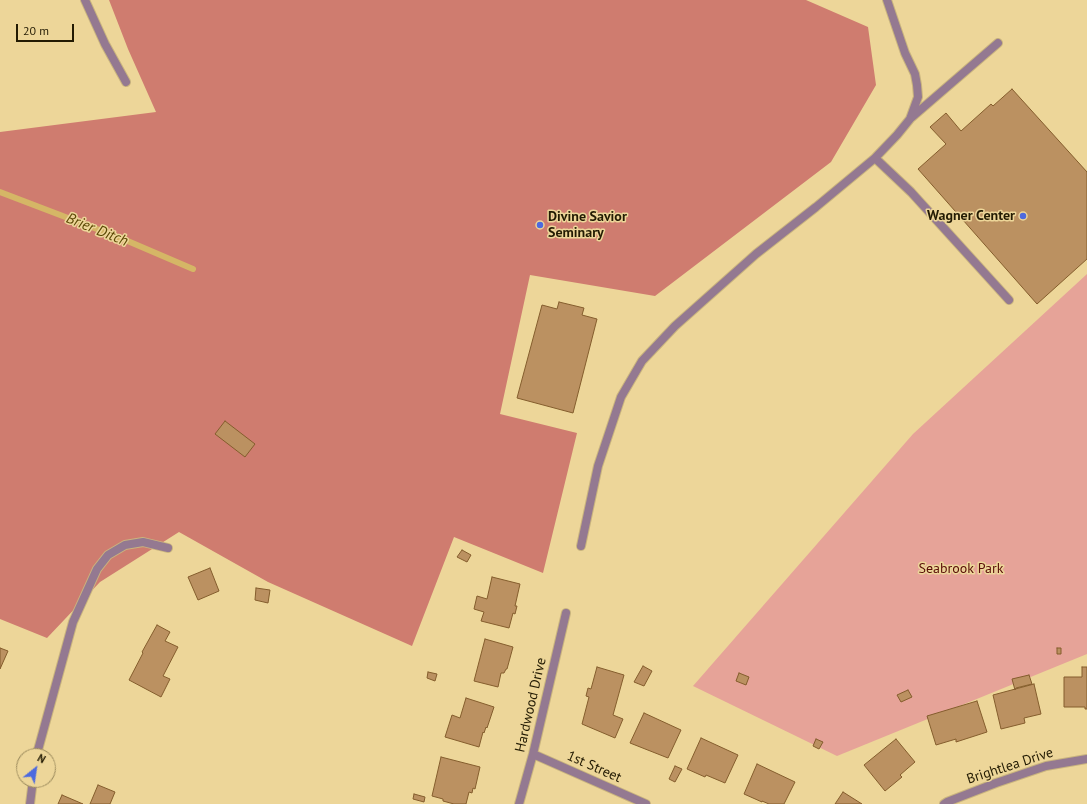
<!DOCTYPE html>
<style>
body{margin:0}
#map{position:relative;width:1087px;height:804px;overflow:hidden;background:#edd699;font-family:"PT Sans",sans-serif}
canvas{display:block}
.north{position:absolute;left:16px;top:748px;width:40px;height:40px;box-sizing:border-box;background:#edd699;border:1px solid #9c8b5d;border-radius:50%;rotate:30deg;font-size:11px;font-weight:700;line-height:16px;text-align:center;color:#231b03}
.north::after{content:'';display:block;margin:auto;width:14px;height:18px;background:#4d6ade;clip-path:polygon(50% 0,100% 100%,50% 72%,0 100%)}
.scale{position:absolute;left:16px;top:24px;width:58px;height:18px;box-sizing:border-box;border:2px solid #231b03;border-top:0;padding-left:5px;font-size:12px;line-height:14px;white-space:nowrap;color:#231b03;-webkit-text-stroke:3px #edd699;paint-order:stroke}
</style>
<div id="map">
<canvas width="1087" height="804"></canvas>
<div class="north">N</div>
<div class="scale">20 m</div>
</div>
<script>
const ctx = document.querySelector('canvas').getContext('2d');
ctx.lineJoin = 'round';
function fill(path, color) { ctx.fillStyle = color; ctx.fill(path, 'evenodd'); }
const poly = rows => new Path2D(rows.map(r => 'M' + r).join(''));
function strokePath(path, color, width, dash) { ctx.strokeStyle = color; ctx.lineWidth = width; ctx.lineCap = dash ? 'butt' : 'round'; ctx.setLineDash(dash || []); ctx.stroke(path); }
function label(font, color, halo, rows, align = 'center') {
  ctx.font = font + ' "PT Sans",sans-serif'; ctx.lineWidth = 3; ctx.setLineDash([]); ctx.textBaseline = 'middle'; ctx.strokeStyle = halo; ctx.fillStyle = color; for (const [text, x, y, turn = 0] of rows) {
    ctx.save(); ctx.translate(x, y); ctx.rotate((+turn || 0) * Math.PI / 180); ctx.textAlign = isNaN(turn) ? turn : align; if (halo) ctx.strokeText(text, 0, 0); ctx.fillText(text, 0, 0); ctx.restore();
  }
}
const green = poly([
 [1087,274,1087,654,837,756,693,686,913,434]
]);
const forest = poly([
 [109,0,806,0,868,27,876,85,831,162,655,296,530,275,500,414,577,433,543,573,454,537,412,646,268,582,179,532,100,582,47,638,0,619,0,132,156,112,128,49]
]);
const stream = poly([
 [0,192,123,239,193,269]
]);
const building = poly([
 [1012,89,1087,172,1087,259,1037,304,918,169,946,144,930,127,946,113,961,131,991,104,993,106,1012,89],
 [559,302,584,308,582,315,597,319,573,413,517,398,542,305,557,309,559,302],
 [225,421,255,444,245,457,215,434,225,421],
 [462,550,471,555,467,562,457,557,462,550],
 [210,568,219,591,198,600,188,577,210,568],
 [492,577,520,584,515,606,517,606,515,614,513,613,509,628,481,621,484,612,474,609,477,596,487,599,492,577],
 [256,588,270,590,268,603,255,600,256,588],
 [157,625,170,632,165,641,178,647,163,676,170,679,161,697,129,680,143,653,142,652,157,625],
 [485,639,513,647,507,669,506,669,504,673,501,673,498,687,474,681,485,639],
 [0,648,8,651,0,669,0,648],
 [1057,648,1061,648,1061,654,1057,654,1057,648],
 [643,666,652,671,644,686,634,682,643,666],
 [597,667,624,675,613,715,623,719,615,738,582,724,589,697,586,696,588,688,591,689,597,667],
 [1082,667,1087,667,1087,709,1085,709,1085,707,1064,707,1064,677,1082,677,1082,667],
 [428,672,437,674,435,681,427,678,428,672],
 [739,673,749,677,746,685,736,681,739,673],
 [1029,675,1032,684,1016,688,1015,690,1012,679,1029,675],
 [1034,684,1041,714,1024,718,1025,723,1001,729,993,695,1034,684],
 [908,690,912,697,901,702,897,695,908,690],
 [466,698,494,707,487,728,486,727,484,733,483,732,479,747,445,737,452,715,460,718,466,698],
 [977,701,987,732,956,742,956,739,936,745,927,716,977,701],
 [644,713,681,730,668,758,630,743,644,713],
 [701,738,738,755,725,783,706,775,705,777,687,769,701,738],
 [816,739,823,742,819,749,813,746,816,739],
 [896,739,915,762,900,775,902,777,885,791,864,765,896,739],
 [441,757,480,767,475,789,473,788,472,793,469,792,466,804,454,804,443,801,443,799,432,796,441,757],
 [757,764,795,782,784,804,769,804,762,801,762,802,744,794,757,764],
 [675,766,682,769,675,782,669,779,675,766],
 [98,785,115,792,110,804,90,804,98,785],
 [843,792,862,804,835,804,843,792],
 [414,794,425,797,424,802,413,799,414,794],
 [62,795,83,804,58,804,62,795]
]);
const lane = poly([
 [911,118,998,43],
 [875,158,911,192,1009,300],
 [581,546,598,466,621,397,642,361,675,326,756,254,816,207,875,158,897,135,910,119,918,97,917,85,915,74,905,53,887,0],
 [38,750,73,622,97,569,108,555,125,545,143,542,168,548]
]);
const street = poly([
 [85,0,105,44,126,82],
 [533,754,646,804],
 [37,756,38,750],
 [30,804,33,780],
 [519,804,533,754,566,613],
 [944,804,947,802,996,783,1046,766,1087,759]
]);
const markers = [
 [1023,216,4,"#4d6ade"],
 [540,225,4,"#4d6ade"]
];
const poiNames = [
 ["Wagner Center",1015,216],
 ["Divine Savior",548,217,"left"],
 ["Seminary",548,233,"left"]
];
const parkNames = [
 ["Seabrook Park",961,569]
];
const streetNames = [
 ["Hardwood Drive",531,705,-77],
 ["Brightlea Drive",1010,766,-18],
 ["1st Street",594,767,24]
];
const waterNames = [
 ["Brier Ditch",97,230,22]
];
fill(green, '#e6a398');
fill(forest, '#cf7c6f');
strokePath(stream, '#d5b666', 6);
fill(building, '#bb9161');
strokePath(building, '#845d2d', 1);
strokePath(lane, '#c9b47e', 10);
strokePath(street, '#c9b47e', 10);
strokePath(lane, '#947991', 8);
strokePath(street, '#947991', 8);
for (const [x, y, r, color] of markers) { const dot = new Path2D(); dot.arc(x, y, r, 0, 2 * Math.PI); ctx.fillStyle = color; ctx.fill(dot); strokePath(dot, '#edd699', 1.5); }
label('bold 14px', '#231b03', '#edd699', poiNames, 'right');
label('14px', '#590d08', '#edd699', parkNames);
label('14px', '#231b03', '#edd699', streetNames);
label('italic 15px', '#5c4805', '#edd699', waterNames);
</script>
